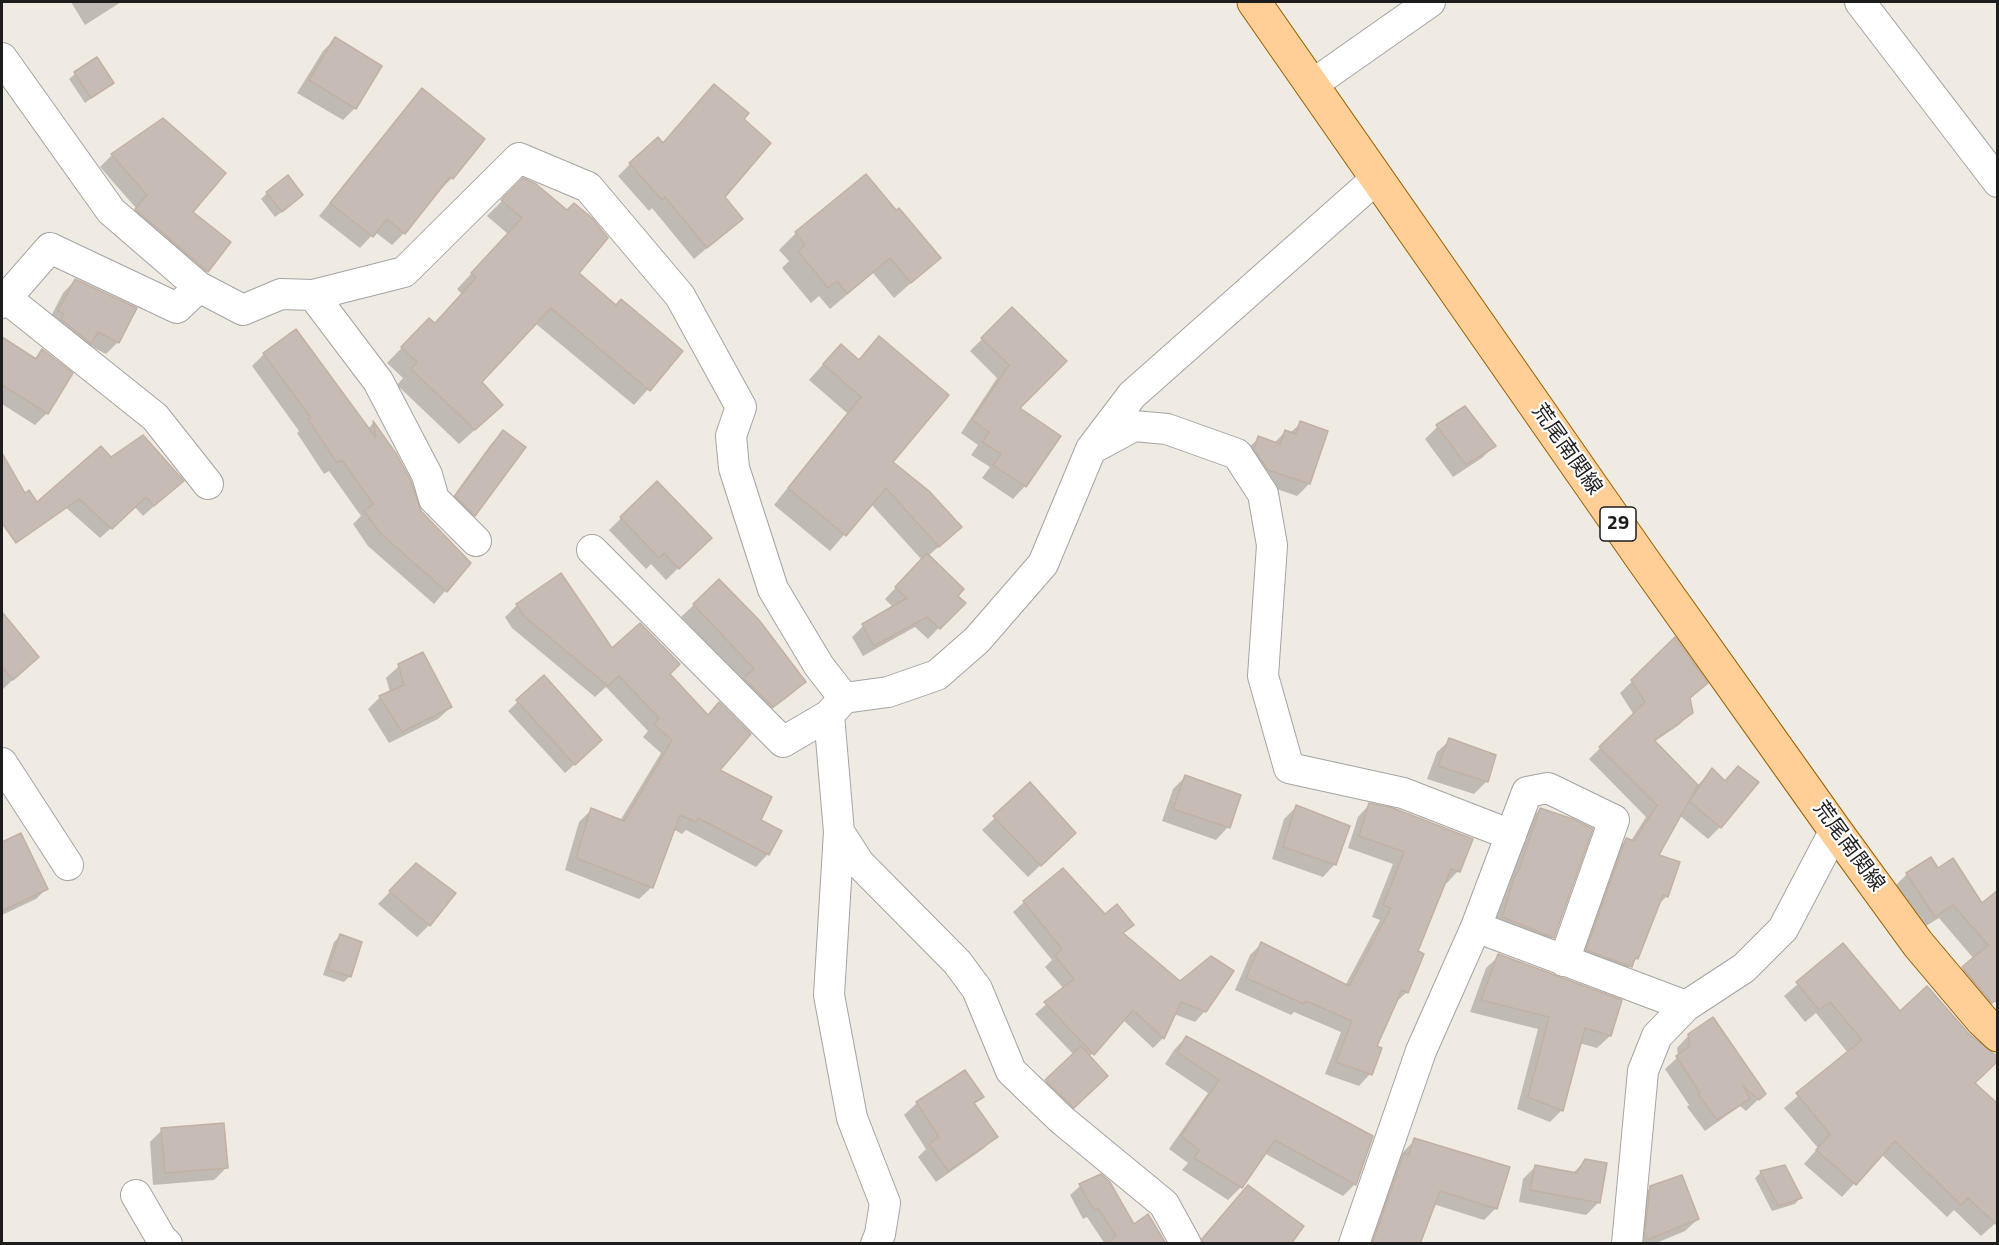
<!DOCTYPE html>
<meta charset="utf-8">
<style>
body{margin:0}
#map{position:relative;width:1999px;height:1245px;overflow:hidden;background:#efeae2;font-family:"Titillium Web",sans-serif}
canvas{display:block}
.frame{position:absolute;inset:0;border:3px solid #1d1d1d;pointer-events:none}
</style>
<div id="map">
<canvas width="1999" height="1245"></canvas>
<div class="frame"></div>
</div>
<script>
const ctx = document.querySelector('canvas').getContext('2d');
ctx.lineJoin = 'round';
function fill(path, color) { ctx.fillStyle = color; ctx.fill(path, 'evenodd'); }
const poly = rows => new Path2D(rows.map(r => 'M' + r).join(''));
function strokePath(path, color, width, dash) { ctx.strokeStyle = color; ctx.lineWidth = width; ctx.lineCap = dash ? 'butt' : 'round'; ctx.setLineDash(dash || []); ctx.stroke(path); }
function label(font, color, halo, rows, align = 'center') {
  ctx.font = font + ' "Titillium Web","Noto Sans JP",sans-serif'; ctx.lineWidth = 4.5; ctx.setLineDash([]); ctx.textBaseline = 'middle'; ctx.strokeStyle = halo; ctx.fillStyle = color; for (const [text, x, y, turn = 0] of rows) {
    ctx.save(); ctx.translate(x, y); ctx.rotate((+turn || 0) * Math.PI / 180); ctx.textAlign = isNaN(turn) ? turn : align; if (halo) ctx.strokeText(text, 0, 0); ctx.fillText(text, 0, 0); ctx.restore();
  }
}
const shadow = poly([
 [71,2,121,2,85,25],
 [335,39,355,108,343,120,297,93,323,51],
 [75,74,112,83,85,103,69,79],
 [410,103,452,178,440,190,439,189,404,233,392,245,375,232,360,248,319,216],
 [742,119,723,197,741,219,694,259,652,208,649,211,618,176,630,164,663,145],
 [112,155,191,212,207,271,194,283,124,222,136,208,100,167],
 [866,176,896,213,939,258,894,298,873,273,830,309,819,296,811,303,782,268,789,261,779,250,796,233],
 [523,180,576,273,616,306,681,352,634,405,535,323,480,382,486,420,459,444,397,385,403,378,387,363,414,335,434,324,462,294,457,289,508,234,487,216],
 [267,193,296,201,275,217,261,199],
 [75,280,118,342,106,354,47,324,63,293],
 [1012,309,1018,408,1059,436,1025,486,1013,499,982,478,990,467,971,455,978,445,961,433,997,378,970,351],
 [879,338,891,462,944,542,928,556,956,596,963,603,928,639,915,627,863,656,852,637,863,626,894,608,885,599,922,560,871,504,830,551,774,505,847,413,809,380,826,361,857,361],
 [2,339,34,359,42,351,47,413,35,425,2,404],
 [264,354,368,429,373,423,396,456,420,512,469,563,434,604,368,546,353,524,361,516,329,471,324,474,297,433,299,431,252,366],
 [1464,408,1494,446,1482,458,1453,477,1425,439,1437,427],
 [1301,423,1309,484,1297,496,1256,482,1246,450,1259,438,1274,443,1285,432,1290,433],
 [503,432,474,515,462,527,444,509,491,444],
 [111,459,182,481,143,516,135,507,100,538,63,505],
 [657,483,697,550,666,580,651,564,646,569,609,530],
 [719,581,804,682,792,694,760,718,742,681,681,617],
 [517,605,612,650,668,674,718,771,759,820,768,854,756,867,686,830,682,834,673,829,652,887,639,899,565,870,579,822,591,810,620,821,661,753,643,737,648,731,606,687,595,697,512,628,505,617],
 [2,616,37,657,2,690],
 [1675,640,1706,683,1689,699,1691,713,1679,725,1654,742,1697,786,1712,770,1720,827,1708,839,1679,815,1657,855,1667,896,1658,905,1637,958,1619,978,1575,962,1614,852,1626,840,1631,841,1646,817,1589,759,1634,715,1620,693],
 [399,666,451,707,438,719,389,743,368,709,380,697,390,692,386,678],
 [544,677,590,750,565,773,508,711],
 [1450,740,1487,781,1474,794,1427,779,1437,752],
 [1185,777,1239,796,1228,827,1216,840,1162,821,1173,789],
 [1030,785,1062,845,1028,877,982,830],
 [1369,805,1458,871,1447,883,1444,882,1416,951,1407,992,1395,1003,1375,1047,1380,1049,1370,1074,1359,1086,1325,1074,1341,1032,1294,1012,1291,1015,1235,990,1250,955,1261,944,1345,986,1380,920,1372,917,1393,864,1348,848,1358,817],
 [1296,807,1335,864,1323,877,1272,859,1284,819],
 [1540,809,1553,937,1540,949,1490,930,1528,822],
 [20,835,46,889,36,899,2,915,2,844],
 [416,865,429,925,417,937,378,904],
 [1938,870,1982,905,1998,912,1998,1004,1994,1001,1978,1016,1949,982,1974,959,1939,918,1921,929,1893,888,1907,874],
 [1024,902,1105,916,1132,925,1122,934,1205,1011,1195,1022,1174,1014,1163,1038,1153,1048,1123,1020,1089,1057,1094,1088,1061,1119,1034,1093,1074,1055,1035,1014,1064,989,1045,967,1052,960,1013,912],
 [340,936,350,976,344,982,323,975,334,942],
 [1843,945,1900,1013,1973,1083,1998,1221,1981,1236,1954,1210,1947,1217,1881,1154,1842,1197,1804,1164,1818,1148,1784,1108,1848,1053,1816,1013,1805,1022,1784,996],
 [1499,956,1620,1001,1610,1036,1597,1048,1579,1043,1562,1110,1550,1122,1517,1109,1538,1029,1470,1012,1486,968],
 [1689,1035,1764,1094,1746,1111,1740,1106,1705,1131,1687,1107,1689,1105,1665,1069,1678,1057,1677,1048],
 [1186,1037,1355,1184,1343,1196,1264,1153,1241,1187,1228,1200,1182,1170,1188,1163,1169,1149,1208,1093,1165,1064,1174,1050],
 [982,1097,973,1105,996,1137,983,1149,936,1182,918,1157,926,1149,904,1115,917,1103],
 [162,1130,226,1168,214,1180,153,1185,150,1142],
 [1415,1140,1496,1208,1484,1220,1433,1204,1414,1244,1365,1244,1392,1167,1400,1158,1403,1152],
 [1585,1161,1605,1164,1598,1203,1586,1215,1519,1202,1523,1179,1536,1166,1572,1174],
 [1761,1172,1800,1198,1795,1204,1772,1211,1755,1178],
 [1080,1186,1133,1226,1164,1244,1105,1244,1087,1217,1083,1219,1070,1195],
 [1650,1188,1698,1219,1685,1231,1654,1244,1634,1244,1638,1200]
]);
const building = poly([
 [335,37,382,66,356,109,309,80,335,37],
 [97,57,114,83,91,98,74,72,97,57],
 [714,84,749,113,744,119,771,143,725,197,743,219,707,248,665,197,662,200,629,163,658,137,663,143,714,84],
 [422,88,485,139,453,179,450,177,405,234,387,219,373,237,330,203,422,88],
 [163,118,226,173,193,212,231,242,208,272,135,209,147,195,111,154,163,118],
 [866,174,896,210,899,208,941,258,911,283,890,258,847,294,837,281,828,288,798,251,805,245,795,232,866,174],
 [288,175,303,195,282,212,266,192,288,175],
 [523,178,536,184,567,210,574,203,592,218,608,238,579,273,616,305,621,299,683,351,650,391,551,308,482,382,503,405,475,430,411,369,417,362,401,347,429,318,435,323,476,278,471,273,522,218,501,200,523,178],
 [75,279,137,308,119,343,98,332,91,344,61,319,64,314,58,311,75,279],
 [1012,307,1067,361,1020,408,1061,436,1026,487,993,465,1001,454,982,442,989,432,972,420,1009,365,981,338,1012,307],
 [296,329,376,438,373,421,397,455,411,481,421,511,471,563,447,592,381,534,364,511,373,504,342,460,337,463,308,419,311,418,263,353,296,329],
 [879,336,949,395,893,462,929,491,962,527,939,547,886,488,846,536,788,488,861,397,823,364,841,344,859,360,879,336],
 [2,337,36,359,42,349,73,373,48,414,2,385,2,337],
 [1465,406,1496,446,1466,465,1436,425,1465,406],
 [1300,421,1328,431,1310,484,1268,470,1254,449,1258,436,1280,444,1285,430,1296,434,1300,421],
 [503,430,526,447,475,516,455,496,503,430],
 [143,435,184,481,154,506,146,497,112,529,79,499,16,543,2,523,2,453,25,493,29,490,37,502,101,446,111,457,143,435],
 [657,481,712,538,679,569,664,553,659,558,620,517,657,481],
 [927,553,964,589,958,596,966,603,940,629,927,617,874,646,862,624,907,598,895,587,927,553],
 [561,573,612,648,640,623,680,664,670,674,708,715,719,702,751,734,720,770,772,797,761,820,782,831,769,855,698,818,696,822,680,815,653,888,576,858,591,808,624,821,672,740,654,724,659,718,619,676,608,686,524,616,516,604,561,573],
 [719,579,759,620,806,682,773,707,743,678,754,669,693,604,719,579],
 [2,612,39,657,13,680,2,667,2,612],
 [1675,637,1708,683,1690,698,1693,713,1654,740,1698,785,1690,800,1712,768,1725,781,1738,766,1759,782,1721,828,1689,801,1659,855,1680,862,1668,897,1663,895,1638,959,1635,958,1632,967,1586,950,1626,838,1634,841,1657,805,1599,747,1645,702,1631,680,1675,637],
 [423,652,452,707,402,732,379,696,404,685,398,664,423,652],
 [544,675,602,740,575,765,516,700,544,675],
 [1449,738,1496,755,1488,782,1438,766,1449,738],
 [1185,775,1241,795,1230,828,1173,809,1185,775],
 [1030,782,1076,833,1041,866,993,816,1030,782],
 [1369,803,1393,808,1473,839,1460,872,1451,869,1418,951,1424,954,1408,993,1402,990,1377,1046,1382,1048,1372,1075,1336,1062,1352,1021,1306,1001,1304,1004,1246,978,1261,942,1349,986,1391,908,1383,905,1404,852,1359,836,1369,803],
 [1296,805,1350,826,1336,865,1283,847,1296,805],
 [1540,808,1573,819,1593,829,1554,938,1502,917,1516,872,1518,872,1540,808],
 [21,833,48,889,2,911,2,842,21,833],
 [1931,857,1938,868,1953,858,1982,903,1998,890,1998,999,1992,1003,1962,967,1988,945,1953,905,1935,917,1906,873,1931,857],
 [416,863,456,893,430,926,389,891,416,863],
 [1063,868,1105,914,1117,904,1134,925,1123,933,1180,981,1211,956,1234,971,1206,1012,1181,1002,1164,1039,1133,1010,1094,1055,1044,1002,1074,979,1055,956,1062,949,1023,901,1063,868],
 [340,934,362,942,351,977,328,969,340,934],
 [1843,943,1900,1011,1927,986,1969,1034,1998,1057,1998,1061,1975,1083,1998,1104,1998,1226,1968,1198,1961,1205,1895,1141,1856,1185,1816,1150,1830,1134,1796,1093,1862,1040,1830,1002,1819,1010,1796,982,1843,943],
 [1498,954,1622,1000,1611,1036,1585,1028,1563,1111,1528,1097,1549,1017,1481,1000,1498,954],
 [1713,1017,1766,1094,1759,1100,1743,1086,1750,1099,1717,1120,1698,1094,1700,1093,1676,1056,1690,1046,1688,1034,1713,1017],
 [1186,1036,1373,1136,1356,1185,1275,1140,1242,1188,1194,1158,1199,1150,1181,1136,1219,1080,1177,1052,1186,1036],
 [1081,1046,1108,1076,1074,1108,1045,1080,1081,1046],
 [965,1070,984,1097,974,1103,998,1137,948,1171,929,1144,939,1137,916,1102,965,1070],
 [224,1123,228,1168,165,1173,161,1128,224,1123],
 [1414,1138,1510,1167,1497,1209,1440,1191,1420,1244,1372,1244,1404,1153,1409,1155,1414,1138],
 [1585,1159,1607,1163,1600,1203,1530,1190,1535,1165,1577,1173,1585,1159],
 [1785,1165,1802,1198,1778,1206,1760,1171,1785,1165],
 [1101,1174,1110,1182,1134,1224,1148,1214,1166,1244,1106,1244,1116,1236,1098,1208,1094,1210,1079,1184,1101,1174],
 [1682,1175,1699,1219,1647,1240,1645,1233,1650,1186,1682,1175],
 [1248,1185,1304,1226,1291,1244,1203,1244,1202,1239,1248,1185]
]);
const street = poly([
 [1860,2,1998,182],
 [2,58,111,211,199,287,243,310,281,294,313,295,404,272,519,158,588,187,680,296,741,407,731,436,734,468,773,589,819,666,844,698],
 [1313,84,1430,2],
 [313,295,378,381,427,475,434,499,476,541],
 [6,298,155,417,208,484],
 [2,303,50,248,177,308,199,287],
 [1099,445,1134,426,1167,429,1237,454,1263,494,1272,545,1263,676,1289,768,1403,793,1511,835],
 [592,550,783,742,829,715,844,698,888,692,937,675,977,640,1043,564,1091,449,1132,395,1377,178],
 [829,715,839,832,859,863,957,962,977,989,1011,1071,1062,1120,1164,1204,1186,1244],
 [2,763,68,865],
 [839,832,829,995,852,1118,885,1203,880,1234,876,1244],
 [1476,927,1686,1006],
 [136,1195,161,1238,167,1244],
 [1354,1244,1421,1051,1476,927,1527,792,1548,788,1614,820,1564,961],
 [1627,1244,1643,1071,1657,1036,1686,1006,1744,968,1783,929,1835,830]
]);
const primary = poly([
 [1254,2,1643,560,1835,830,1918,944,1982,1020,1998,1035]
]);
const shields = [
 [1618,524,36]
];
const shieldNames = [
 ["29",1618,524]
];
const streetNames = [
 ["荒尾南関線",1566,450,55],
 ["荒尾南関線",1848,847,54]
];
fill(shadow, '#0003');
fill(building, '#c7bcb5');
strokePath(building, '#c2b0a3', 1.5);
strokePath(street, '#a4a4a4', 32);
strokePath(primary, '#966000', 35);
strokePath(street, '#fff', 30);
strokePath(primary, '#ffcf97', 33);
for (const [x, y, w] of shields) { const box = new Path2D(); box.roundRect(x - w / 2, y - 17, w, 34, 4.5); ctx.fillStyle = '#fff'; ctx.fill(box); strokePath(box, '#1d1d1d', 1.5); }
label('bold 20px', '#1d1d1d', null, shieldNames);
label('21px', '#1d1d1d', '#fff', streetNames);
</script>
